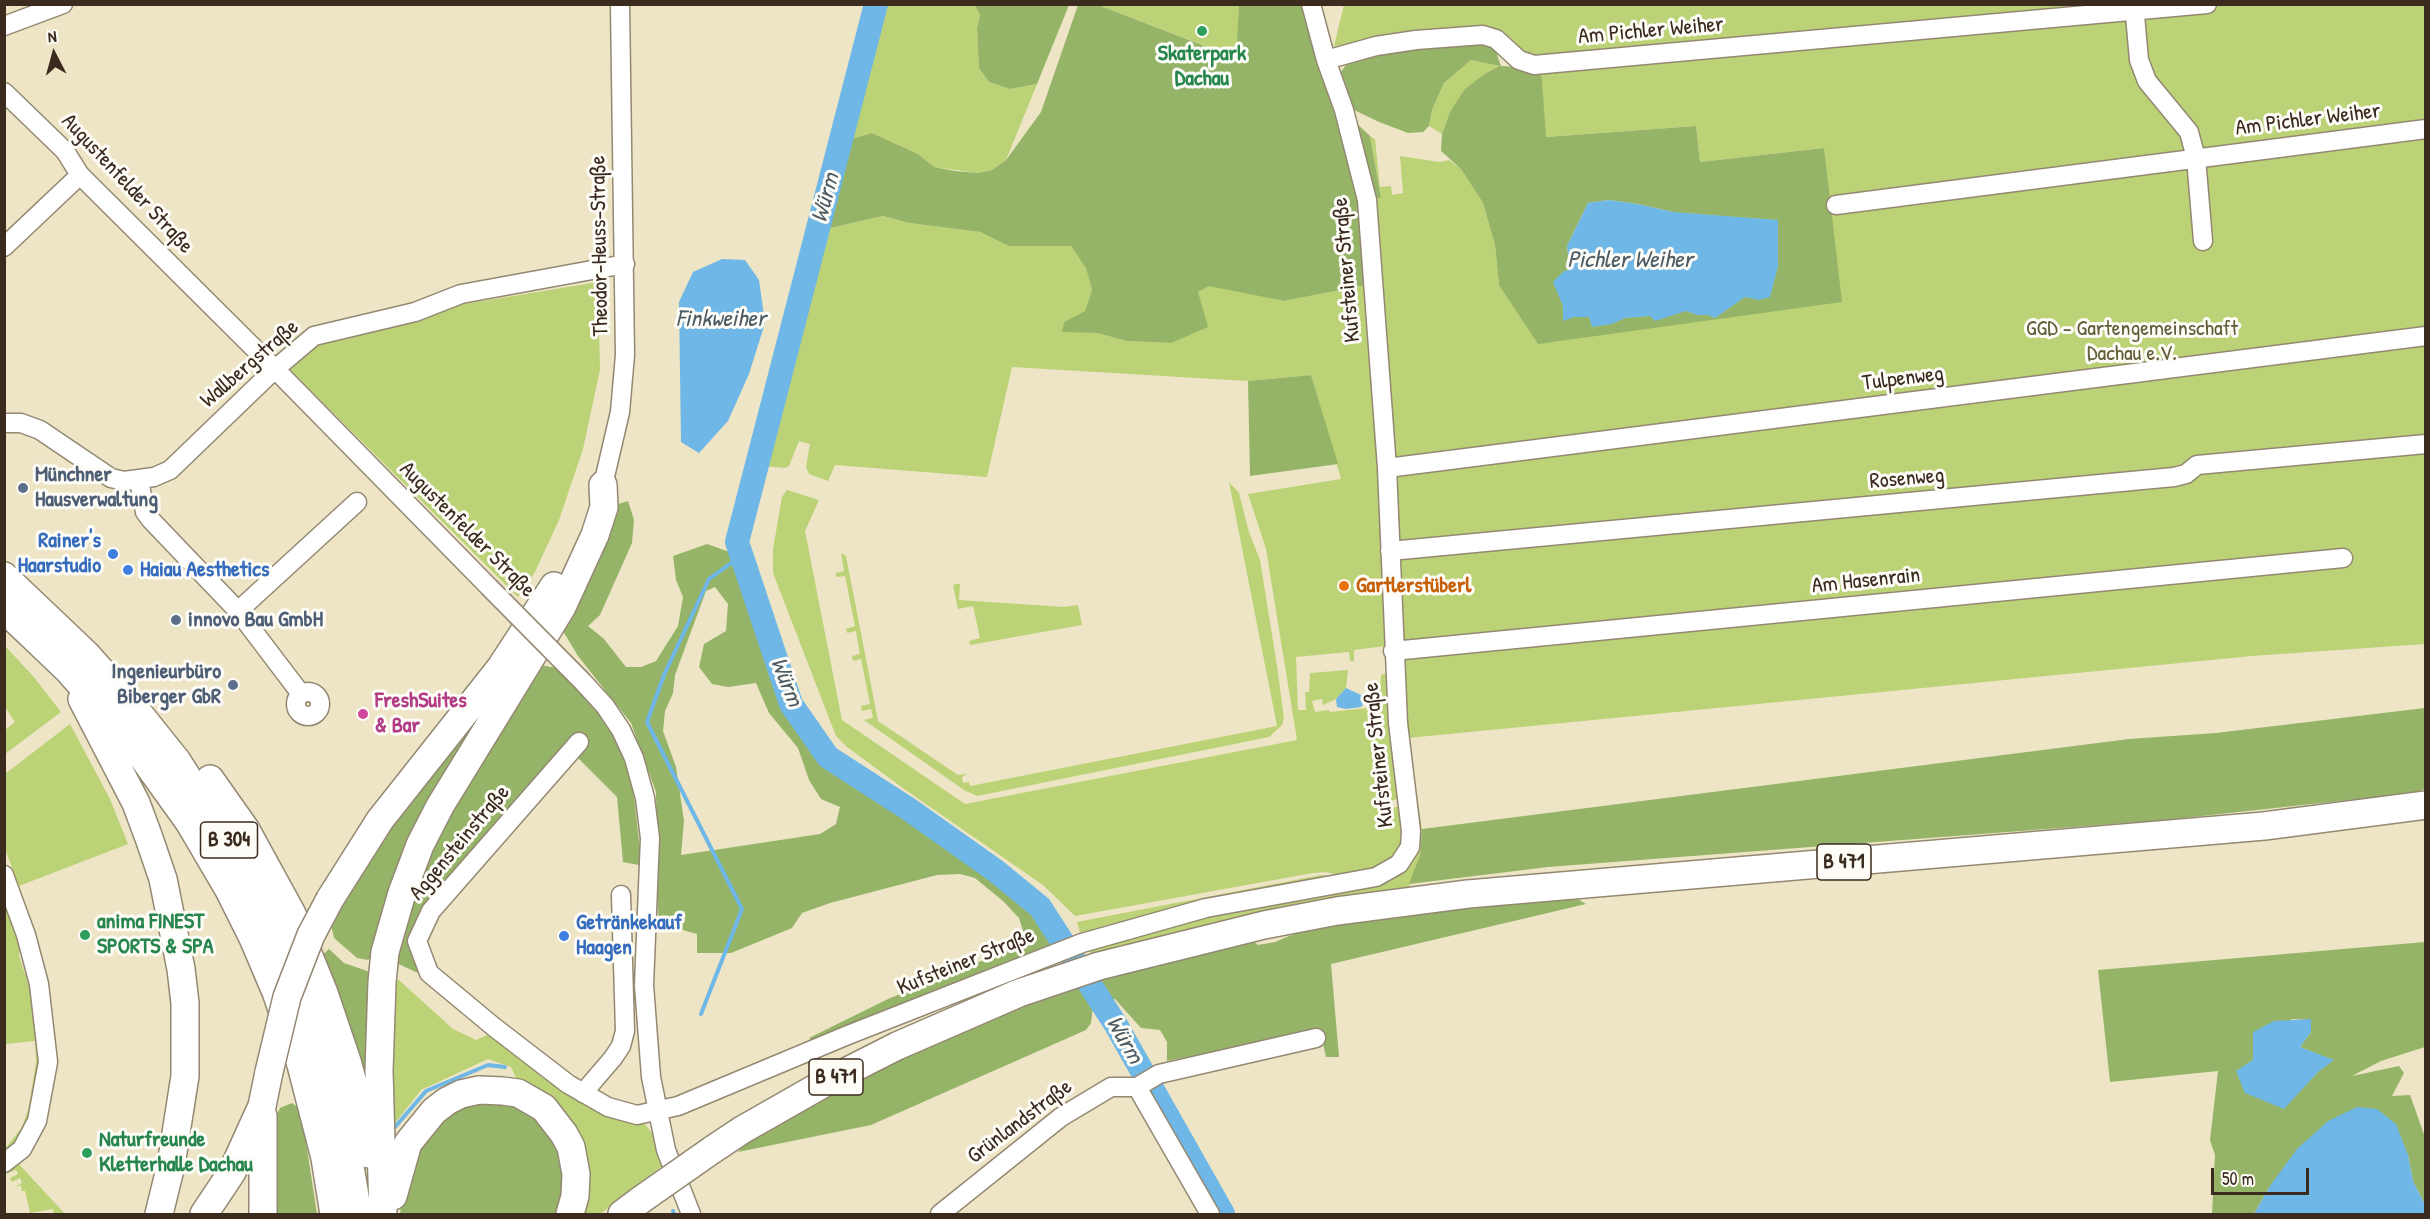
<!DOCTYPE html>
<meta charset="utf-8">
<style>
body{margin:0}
#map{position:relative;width:2430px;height:1219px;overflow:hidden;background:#ede5c6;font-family:"Patrick Hand",sans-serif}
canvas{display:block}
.frame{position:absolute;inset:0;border:6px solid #3b2a1e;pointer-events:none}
.north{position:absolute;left:24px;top:24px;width:60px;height:60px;-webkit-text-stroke:4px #fdfcf7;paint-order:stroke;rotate:354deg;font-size:16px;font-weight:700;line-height:24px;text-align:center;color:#3b2a1e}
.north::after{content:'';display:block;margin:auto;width:21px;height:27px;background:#3b2a1e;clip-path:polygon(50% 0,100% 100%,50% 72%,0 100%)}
.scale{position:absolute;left:2211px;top:1168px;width:98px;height:27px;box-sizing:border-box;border:3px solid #3b2a1e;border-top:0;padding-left:8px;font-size:18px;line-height:21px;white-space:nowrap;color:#3b2a1e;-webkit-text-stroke:4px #fdfcf7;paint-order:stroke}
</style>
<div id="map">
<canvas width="2430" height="1219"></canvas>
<div class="frame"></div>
<div class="north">N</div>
<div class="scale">50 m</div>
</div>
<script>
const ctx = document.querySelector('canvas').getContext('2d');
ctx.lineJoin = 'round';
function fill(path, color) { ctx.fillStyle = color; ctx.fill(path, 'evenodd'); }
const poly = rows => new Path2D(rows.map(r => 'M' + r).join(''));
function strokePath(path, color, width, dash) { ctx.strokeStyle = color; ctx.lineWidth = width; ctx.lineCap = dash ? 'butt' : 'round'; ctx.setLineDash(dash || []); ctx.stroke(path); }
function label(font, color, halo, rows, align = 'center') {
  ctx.font = font + ' "Patrick Hand",sans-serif'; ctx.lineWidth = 6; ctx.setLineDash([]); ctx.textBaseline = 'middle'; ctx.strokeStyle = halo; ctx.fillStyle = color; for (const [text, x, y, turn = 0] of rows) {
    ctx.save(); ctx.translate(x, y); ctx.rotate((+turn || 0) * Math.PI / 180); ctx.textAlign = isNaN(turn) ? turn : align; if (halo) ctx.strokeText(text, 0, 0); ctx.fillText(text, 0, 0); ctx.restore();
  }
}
const green = poly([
 [1351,4,2425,5,2425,644,2252,656,1408,738,1422,829,1420,855,1408,891,1093,957,1087,947,1407,866,1405,738,1374,199,1381,198,1370,136,1375,139,1380,187,1391,186,1392,195,1403,193,1400,156,1439,162,1449,160,1461,169,1483,203,1495,245,1499,285,1823,148,1700,162,1696,126,1545,137,1541,68,1522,53,1513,42,1493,28,1334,46,1344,5],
 [886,5,975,5,980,15,977,28,979,68,989,82,1010,89,1037,84,1006,160,992,170,978,173,934,167,918,154,872,133,851,139],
 [1098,5,1239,5,1237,58],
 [1471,60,1501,66,1486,73,1450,112,1442,134,1429,126,1432,110,1444,83],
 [883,216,909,223,980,232,1009,246,1071,246,1086,267,1092,290,1085,312,1064,322,1063,331,1097,333,1127,341,1171,343,1198,292,1209,285,1284,301,1366,285,1380,475,1386,646,1354,650,1354,661,1350,661,1349,652,1296,657,1298,710,1306,710,1305,692,1309,692,1310,673,1348,670,1346,688,1336,699,1323,705,1322,699,1312,701,1315,712,1329,710,1330,712,1368,708,1367,694,1380,692,1381,675,1387,673,1401,797,1389,802,1390,807,1398,807,1403,812,1404,847,1386,867,1338,875,1326,872,1313,873,1075,916,1043,885,907,791,847,747,836,736,773,573,773,549,782,497,787,490,819,500,805,531,842,720,965,804,1297,740,1266,549,1248,494,1341,479,1311,375,1248,381,1012,367,987,477,835,465,828,481,809,474,806,467,810,444,799,441,789,466,785,468,764,466,826,229],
 [598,282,600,370,583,449,559,520,535,572,518,597,290,370,323,339,452,306],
 [1229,482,1239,493,1249,532,1260,560,1277,666,1284,718,1282,725,1269,737,977,796,964,790,864,720,873,718,871,709,862,711,861,706,870,704,861,659,853,661,852,656,860,654,856,631,847,633,846,629,855,626,845,576,836,577,836,573,844,571,841,553,846,556,878,721,958,775,967,774,962,777,963,783,969,782,970,786,1277,726],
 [956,584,960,584,959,600,1064,607,1078,605,1082,625,970,645,969,641,980,638,973,606,958,609,953,585],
 [5,646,33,676,61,712,5,754,5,730,15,722,5,707],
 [70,724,110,799,128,844,19,886,5,849,5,774],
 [1321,875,1335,876,1080,933,1077,922],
 [4,902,20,946,19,956,25,974,29,977,40,1062,37,1090,26,1128,15,1143,5,1153,5,1149,22,1127,28,1110,36,1062,35,1041,5,1044],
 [399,980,453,1029,476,1040,494,1032,643,1122,656,1138,662,1166,600,1214,578,1214,511,1067,488,1059,421,1090,388,1132,389,983],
 [18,1163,65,1214,54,1214,53,1209,30,1213,25,1191,22,1191,21,1185,14,1187,22,1183,20,1178,12,1182,10,1178,18,1174,16,1170,8,1173,7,1171]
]);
const forest = poly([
 [975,5,1069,5,1037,84,1010,89,989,82,979,68,977,28,980,15],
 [1078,5,1098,5,1236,58,1239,5,1306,5,1339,115,1361,202,1366,285,1284,301,1209,286,1198,292,1208,327,1171,343,1127,341,1097,333,1062,332,1064,322,1085,311,1092,290,1086,268,1071,246,1009,246,980,232,909,223,883,216,826,229,851,139,872,133,918,154,934,167,955,171,978,173,992,170,1006,160,1041,112],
 [1487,44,1495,49,1501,66,1541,68,1546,137,1696,126,1700,162,1824,148,1842,302,1538,344,1499,285,1495,245,1483,203,1461,169,1441,151,1442,134,1450,112,1465,89,1486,73,1500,66,1471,60,1444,83,1432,110,1429,126,1423,132,1408,133,1379,122,1348,107,1339,75,1345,66,1358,58,1422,46],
 [1609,200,1637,204,1673,212,1778,220,1778,267,1770,297,1759,300,1745,297,1715,318,1708,315,1697,315,1686,311,1656,320,1650,316,1625,318,1612,324,1592,327,1589,317,1574,317,1563,320,1563,306,1570,270,1567,246,1588,203],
 [1351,118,1370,136,1381,198,1374,199],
 [1311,375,1338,464,1250,476,1248,381],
 [628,501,634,520,632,543,600,615,588,626,604,639,626,667,641,667,656,661,678,626,683,597,676,580,673,556,707,544,741,556,791,704,828,757,910,810,996,871,1040,907,1056,931,1049,955,819,1047,809,1038,888,999,1016,947,1024,934,1019,918,1003,901,975,878,960,874,937,875,830,903,802,913,792,928,731,953,697,953,697,934,664,925,658,914,656,792,631,723,578,656,563,631,612,506],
 [715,587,728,604,726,631,704,644,699,667,712,684,728,687,756,683,769,713,798,748,809,780,821,799,840,807,836,824,820,834,681,855,684,821,676,767,663,731,665,711,673,693,675,675,706,591],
 [540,665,557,668,578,687,614,732,632,778,640,850,639,865,623,862,617,797,577,757,412,936,418,973,392,961,414,885,463,781],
 [2425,708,2425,789,2413,793,2165,820,1548,867,1409,884,1420,855,1422,829,2129,739,2216,733],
 [470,720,474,723,468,741,377,951,368,960,357,958,334,938,331,925,382,829],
 [1576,898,1586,904,1331,964,1339,1057,1326,1057,1320,1031,1167,1061,1167,1042,1160,1030,1141,1028,1115,999,1093,1006,1091,1023,1086,1030,871,1125,738,1152,749,1140,953,1030,1050,994,1249,938,1258,945,1275,942,1299,932,1426,909],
 [2425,942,2425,1047,2381,1061,2352,1076,2399,1066,2404,1073,2392,1096,2410,1095,2425,1137,2425,1205,2413,1181,2408,1155,2270,1186,2254,1214,2212,1214,2215,1155,2210,1140,2218,1071,2110,1082,2098,970],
 [2292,1019,2311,1020,2311,1032,2300,1047,2333,1060,2318,1072,2283,1109,2237,1071,2253,1060],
 [329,949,344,963,373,973,371,1083,360,1083,319,958],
 [495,1097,534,1112,569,1167,562,1214,400,1214,407,1161,435,1123,465,1100],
 [292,1103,301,1110,317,1214,274,1214,274,1120,280,1108]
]);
const water = poly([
 [1609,200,1637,204,1673,212,1778,220,1778,267,1770,297,1759,300,1745,297,1715,318,1708,315,1697,315,1686,311,1655,321,1650,316,1625,318,1612,324,1592,327,1589,317,1574,317,1563,321,1563,306,1553,282,1564,271,1570,270,1567,246,1588,203],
 [722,259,745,260,759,280,765,323,749,374,728,421,699,453,681,442,679,302,693,272],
 [1346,688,1363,696,1364,703,1361,707,1346,709,1337,707,1336,699],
 [2311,1019,2311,1032,2300,1047,2334,1060,2318,1072,2284,1109,2245,1093,2236,1071,2253,1060,2253,1032,2274,1021],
 [2357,1107,2377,1109,2396,1124,2408,1155,2413,1181,2425,1205,2425,1214,2254,1214,2270,1186,2297,1149,2328,1121]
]);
const stream = poly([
 [701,1014,742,909,647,722,664,675,709,579,741,556],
 [395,1127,426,1091,488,1065,505,1067],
 [673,1211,674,1214]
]);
const river = poly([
 [876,4,737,542,791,704,828,757,910,810,996,871,1040,907,1116,1025,1223,1214]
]);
const minor = poly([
 [2134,4,2139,60,2147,81,2189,132,2196,158,2203,241],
 [4,26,63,4],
 [1326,60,1376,46,1416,40,1483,35,1496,39,1519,60,1534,65,2207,4],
 [4,92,65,151,80,175,275,369,489,587],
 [1836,205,2426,129],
 [4,247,80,175],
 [4,423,21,423,40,430,111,478,124,481,154,477,170,470,275,369,314,336,415,312,461,294,625,264],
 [1387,468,2426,336],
 [139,480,145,512,151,520,238,611,301,694],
 [603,485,620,412,625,355,620,4],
 [1390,551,2174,477,2186,474,2197,465,2426,444],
 [238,611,357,502],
 [1393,651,2343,558],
 [583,682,605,706,621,730,634,758,645,798,650,838,644,985,651,1077,666,1150,691,1214],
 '296 704a12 12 0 1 1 24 0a12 12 0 1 1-24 0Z',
 [579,742,431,911,417,941,429,973,494,1027,568,1084,608,1107,637,1115,678,1106,848,1035,1082,943,1206,908,1376,877,1399,864,1410,847,1411,831,1398,723,1387,468,1367,200,1344,110,1326,60,1311,4],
 [4,875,26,935,39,984,48,1062,37,1121,22,1149,4,1163],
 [1137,1087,1210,1214],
 [583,1093,613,1058,621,1046,625,1031,621,895],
 [940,1214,1061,1117,1111,1087,1137,1087,1159,1074,1316,1038]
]);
const highway = poly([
 [4,576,86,654,137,711,177,761,243,865,276,930,318,1038,344,1131,358,1214],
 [4,609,69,671,133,744,189,822,229,890,253,938,276,992,301,1065,325,1158,334,1214],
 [82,699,136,803,149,838,163,879,181,969,185,1003,185,1076,171,1165,159,1214],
 [210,779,246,830,292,914,324,993,347,1061,364,1124,369,1154],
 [330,899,380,820,501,667,554,586],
 [263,1116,263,1214],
 [712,1150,742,1130,828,1081,897,1046,1019,993,1099,966,1264,925,1337,911,1468,894,2264,826,2426,805],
 [393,1196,408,1143,434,1111,447,1101,461,1094,479,1090,503,1091,518,1093,544,1108,564,1134,571,1147,576,1174,575,1196,570,1214],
 [204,1214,232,1172,262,1106,269,1072],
 [383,1214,379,1071,382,982,385,952,402,893,420,845,440,806,562,607,595,535,604,507,603,485],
 [622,1214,642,1199]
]);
const minorBridge = poly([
 [489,587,583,682]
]);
const highwayBridge = poly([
 [269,1072,287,997,311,935,330,899],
 [642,1199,712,1150]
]);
const markers = [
 [1202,31,6,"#2e9e5b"],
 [23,488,6,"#5c6f8a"],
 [113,554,6,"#3f7fe0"],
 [128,570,6,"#3f7fe0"],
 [1344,586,6,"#e8710a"],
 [176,620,6,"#5c6f8a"],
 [233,685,6,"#5c6f8a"],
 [363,714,6,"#d1479c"],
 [85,935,6,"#2e9e5b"],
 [564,936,6,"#3f7fe0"],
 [87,1153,6,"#2e9e5b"]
];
const shields = [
 [229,840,57],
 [1844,862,54],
 [836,1077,54]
];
const shieldNames = [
 ["B 304",229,840],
 ["B 471",1844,862],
 ["B 471",836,1077]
];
const streetNames = [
 ["Am Pichler Weiher",1651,31,-5],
 ["Am Pichler Weiher",2308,120,-7],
 ["Augustenfelder Straße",127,184,47],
 ["Theodor-Heuss-Straße",600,246,-91],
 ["Kufsteiner Straße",1347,270,-95],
 ["Wallbergstraße",250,364,-41],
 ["Tulpenweg",1903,379,-7],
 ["Rosenweg",1907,479,-5],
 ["Augustenfelder Straße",467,530,45],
 ["Am Hasenrain",1866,581,-6],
 ["Kufsteiner Straße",1379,755,-96],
 ["Aggensteinstraße",460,843,-50],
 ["Kufsteiner Straße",966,962,-22],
 ["Grünlandstraße",1020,1122,-37]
];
const leisureNames = [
 ["Skaterpark",1202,54,"center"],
 ["Dachau",1202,79,"center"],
 ["anima FINEST",97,922],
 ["SPORTS & SPA",97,947],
 ["Naturfreunde",99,1140],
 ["Kletterhalle Dachau",99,1165]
];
const parkNames = [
 ["GGD - Gartengemeinschaft",2132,329],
 ["Dachau e.V.",2132,354]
];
const serviceNames = [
 ["Münchner",35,475],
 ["Hausverwaltung",35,500],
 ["innovo Bau GmbH",188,620],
 ["Ingenieurbüro",221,672,"right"],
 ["Biberger GbR",221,697,"right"]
];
const shopNames = [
 ["Rainer's",101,541,"right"],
 ["Haarstudio",101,566,"right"],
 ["Haiau Aesthetics",140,570],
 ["Getränkekauf",576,923],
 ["Haagen",576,948]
];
const foodNames = [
 ["Gartlerstüberl",1356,586]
];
const hotelNames = [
 ["FreshSuites",375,701],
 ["& Bar",375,726]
];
const waterNames = [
 ["Würm",826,198,-75],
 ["Pichler Weiher",1630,261],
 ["Finkweiher",721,320],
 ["Würm",786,682,68],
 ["Würm",1124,1040,60]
];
fill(green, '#bcd276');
fill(forest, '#95b467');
fill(water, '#6eb7e6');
strokePath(stream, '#6eb7e6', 4);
strokePath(river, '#6eb7e6', 24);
strokePath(minor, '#948872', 21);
strokePath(highway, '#948872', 30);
strokePath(minor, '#fff', 18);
strokePath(highway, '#fff', 27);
strokePath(minorBridge, '#948872', 21, []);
strokePath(highwayBridge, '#948872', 30, []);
strokePath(minorBridge, '#fff', 18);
strokePath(highwayBridge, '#fff', 27);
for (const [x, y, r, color] of markers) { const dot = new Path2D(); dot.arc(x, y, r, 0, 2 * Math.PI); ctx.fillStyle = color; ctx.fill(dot); strokePath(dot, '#fdfcf7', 2); }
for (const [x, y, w] of shields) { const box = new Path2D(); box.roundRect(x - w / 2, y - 18, w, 36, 4.5); ctx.fillStyle = '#fdfcf7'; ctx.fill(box); strokePath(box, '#3b2a1e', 1.5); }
label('bold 21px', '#3b2a1e', null, shieldNames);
label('22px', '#3b2a1e', '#fdfcf7', streetNames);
label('bold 22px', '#27864d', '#fdfcf7', leisureNames, 'left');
label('22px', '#625c38', '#fdfcf7', parkNames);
label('bold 22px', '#4e5e75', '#fdfcf7', serviceNames, 'left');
label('bold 22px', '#366cbe', '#fdfcf7', shopNames, 'left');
label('bold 22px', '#c56008', '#fdfcf7', foodNames, 'left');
label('bold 22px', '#b23c85', '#fdfcf7', hotelNames, 'left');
label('italic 24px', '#4d5b64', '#fdfcf7', waterNames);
</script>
